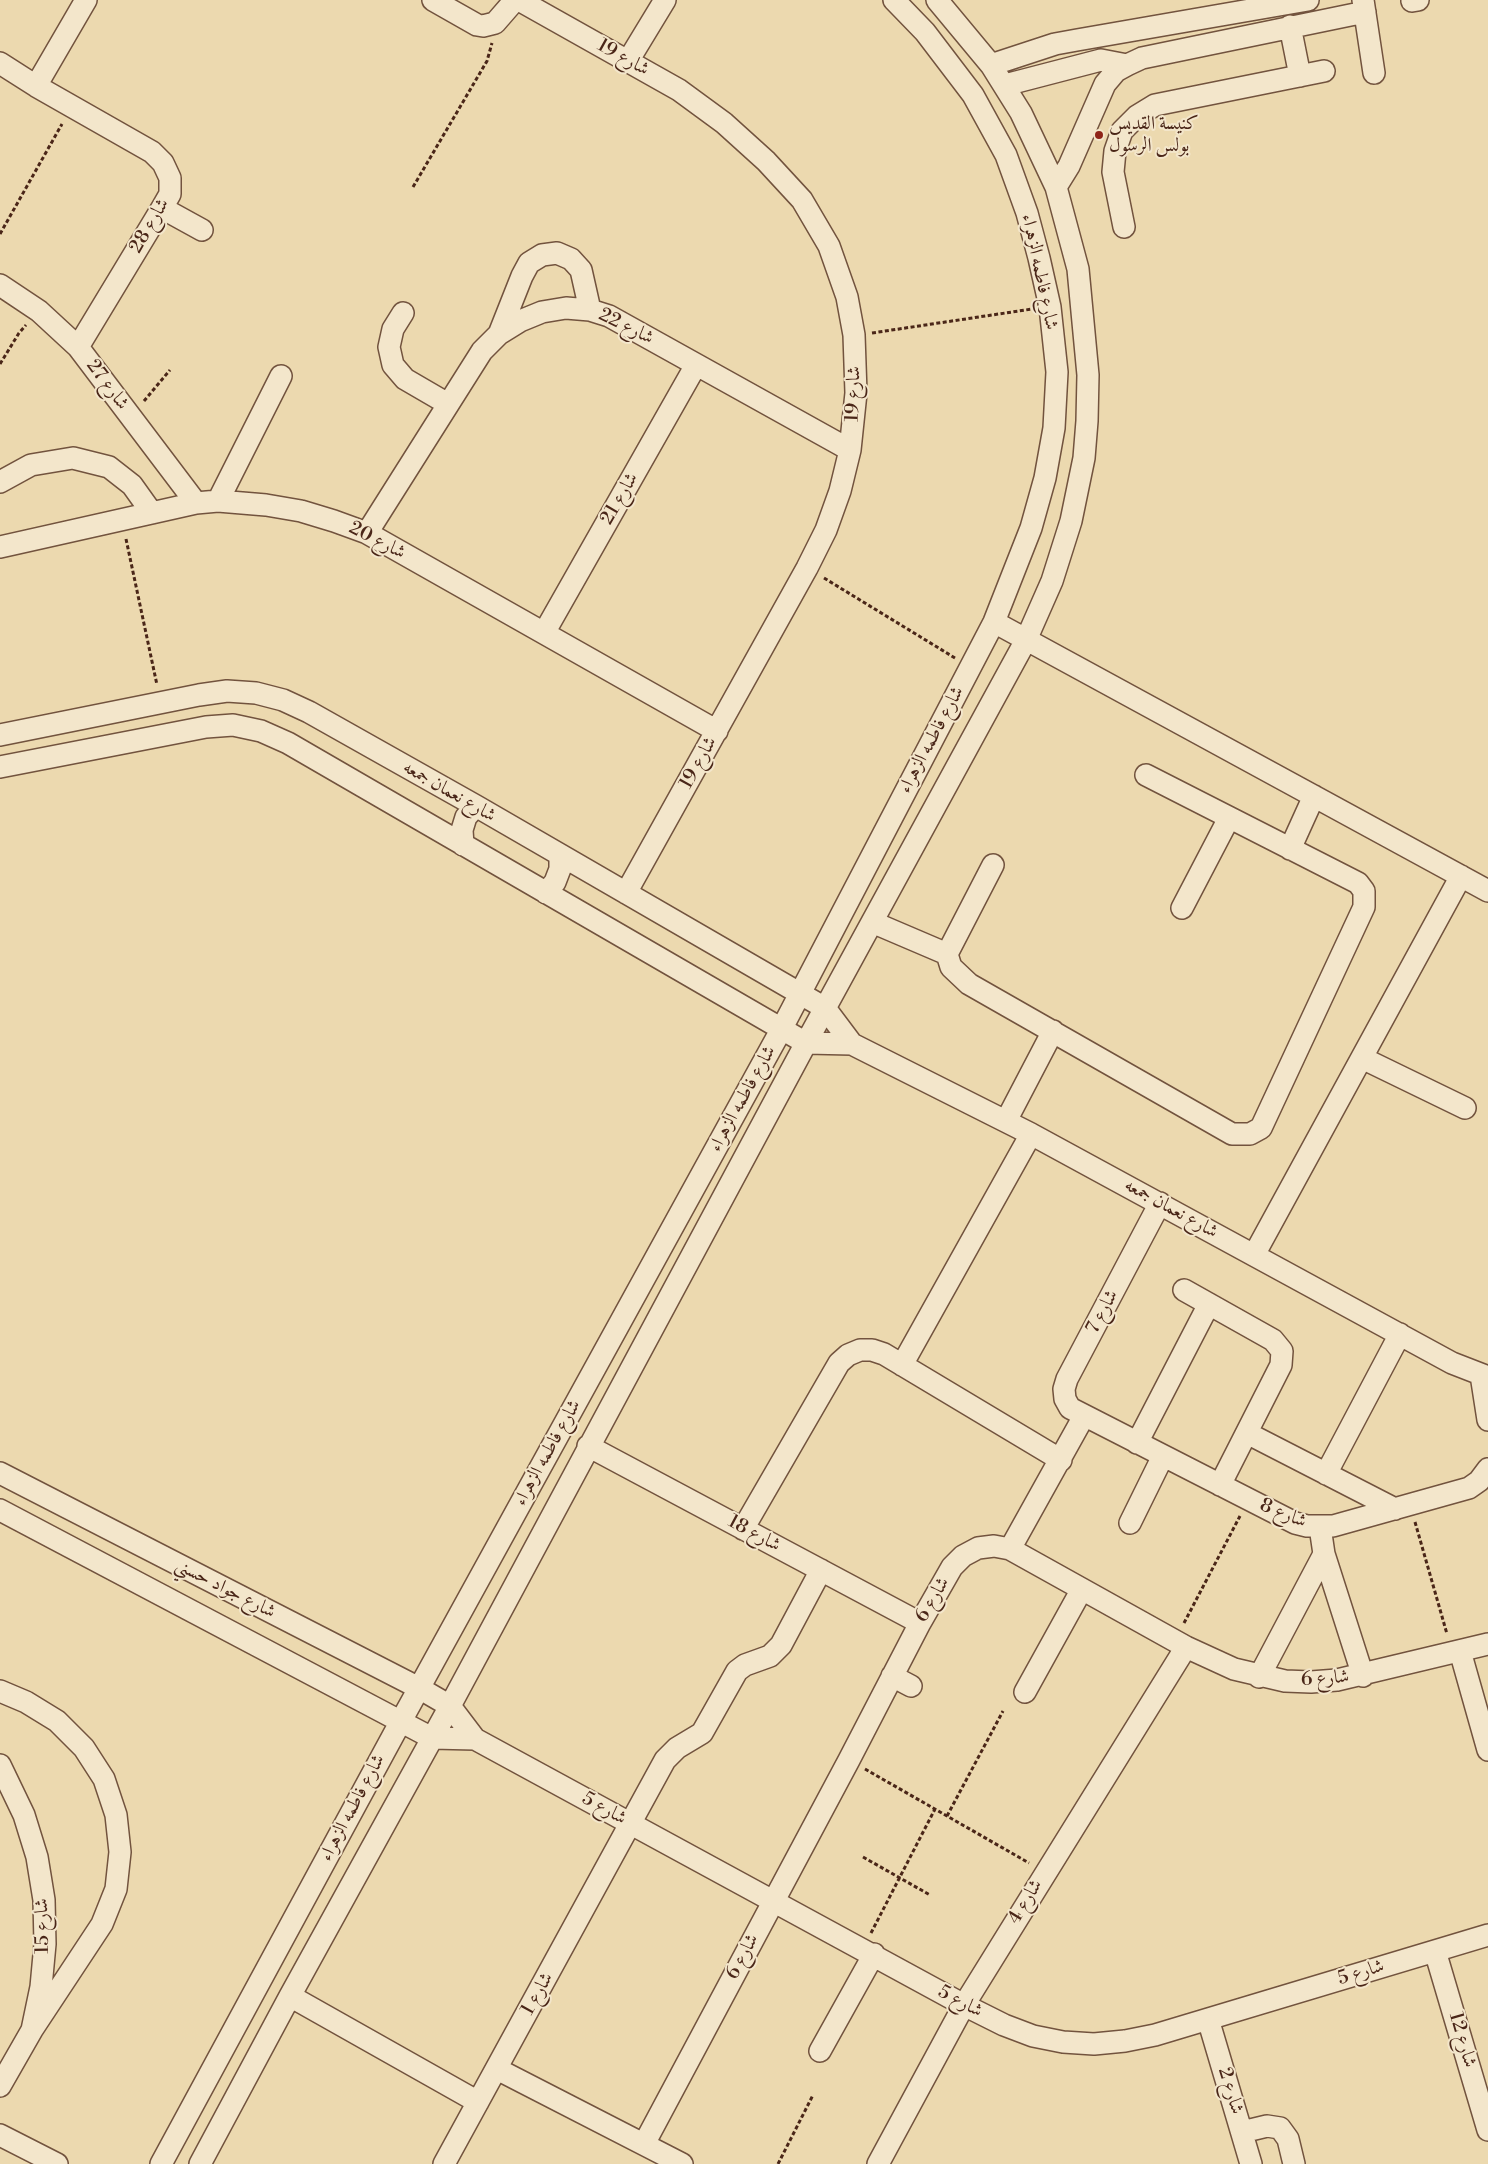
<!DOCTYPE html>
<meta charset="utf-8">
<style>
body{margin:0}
canvas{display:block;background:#ecd9af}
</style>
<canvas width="1488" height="2164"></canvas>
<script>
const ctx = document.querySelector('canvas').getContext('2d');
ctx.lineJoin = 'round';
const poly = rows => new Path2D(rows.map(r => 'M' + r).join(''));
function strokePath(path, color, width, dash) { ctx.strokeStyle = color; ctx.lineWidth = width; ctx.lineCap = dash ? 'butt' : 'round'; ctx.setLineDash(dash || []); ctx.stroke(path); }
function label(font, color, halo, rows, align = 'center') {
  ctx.font = font + ' "Libre Bodoni",Amiri,serif'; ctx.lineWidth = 4; ctx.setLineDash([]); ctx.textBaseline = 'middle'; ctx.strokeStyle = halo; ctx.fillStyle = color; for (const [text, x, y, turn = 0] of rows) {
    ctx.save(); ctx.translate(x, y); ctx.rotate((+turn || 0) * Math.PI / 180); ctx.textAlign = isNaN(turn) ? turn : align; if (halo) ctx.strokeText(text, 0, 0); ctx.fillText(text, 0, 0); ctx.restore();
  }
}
const path = poly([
 [413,187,487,61,492,43],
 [0,234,62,124],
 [872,333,1032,309],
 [0,364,19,333,26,325],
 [144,401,170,370],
 [126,539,157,685],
 [824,578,955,658],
 [1415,1522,1447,1634],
 [1184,1623,1240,1516],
 [865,1769,1029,1863],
 [947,1816,1003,1711],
 [863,1857,930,1895],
 [871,1933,935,1809],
 [778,2164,813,2095]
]);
const minor = poly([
 [433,0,477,25,483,26,495,23,515,0],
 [519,0,679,90,724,123,766,161,802,200,829,246,847,297,854,335,856,393,850,450,840,491,826,530,807,568,626,893],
 [1363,0,1374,73],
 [1412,1,1418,0],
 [1290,26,1300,76],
 [628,61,665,0],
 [0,63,36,86,152,152,163,163,170,178,170,194,162,208,78,347],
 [991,65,1055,44,1077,40,1308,0],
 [1005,85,1101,60,1127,65],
 [36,86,86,0],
 [1056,187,1069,166,1105,84,1116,71,1127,65,1142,58,1365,12],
 [162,208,202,230],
 [1124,227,1113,172,1115,151,1122,131,1137,116,1155,105,1324,71],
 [0,285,39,311,78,347,196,503],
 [403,313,393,329,389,347,393,365,405,379,448,404],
 [499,334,522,276,529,263,542,255,557,253,571,259,581,270,590,310],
 [0,482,31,465,73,458,109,467,132,485,152,513],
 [218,501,281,376],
 [367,533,482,351,499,334,520,321,542,312,566,308,590,310,609,316,850,450],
 [0,547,196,503,218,501,266,505,301,511,334,521,367,533,717,731],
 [994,622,1488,891],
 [544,633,696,365],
 [0,735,199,695,227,691,256,693,283,700,309,712,476,806,825,1008,852,1044,1031,1134,1452,1363,1488,1377],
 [0,767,206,727,233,725,261,731,288,743,806,1043,852,1044],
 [463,845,462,830,466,817,476,806],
 [1290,849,1314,796],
 [546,893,555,882,560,869,560,855],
 [1182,908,1229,818],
 [872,922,947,954,951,967,969,984,1232,1134,1250,1134,1261,1128,1364,907,1364,891,1358,883,1146,775],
 [947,954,993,865],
 [1362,1058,1465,1108],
 [1006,1121,1053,1031],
 [1160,1203,1067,1379,1064,1389,1065,1399,1070,1408,1295,1523,1307,1526,1333,1526,1469,1488,1479,1481,1488,1469],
 [1254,1255,1461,876],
 [1184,1290,1273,1340,1282,1351,1281,1365,1220,1485],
 [902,1365,1031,1134],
 [1481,1375,1488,1420],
 [1247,1433,1395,1509],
 [1137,1443,1209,1304],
 [588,1446,920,1623],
 [0,1473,419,1688,450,1706,475,1739,964,2005,1004,2025,1033,2036,1063,2042,1094,2044,1125,2041,1155,2035,1488,1935],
 [1326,1474,1400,1334],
 [0,1510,432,1738,475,1739],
 [1130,1523,1163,1456],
 [1320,1527,1324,1554,1363,1676],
 [743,1529,839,1363,848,1355,860,1350,872,1350,884,1354,1061,1460],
 [1010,1549,1084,1416],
 [1460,1651,1488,1750],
 [892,1676,911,1686],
 [1259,1677,1324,1554],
 [0,1691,26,1702,57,1721,84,1748,104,1779,116,1815,120,1852,116,1889,102,1924,32,2030],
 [1025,1692,1082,1589],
 [0,1765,24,1815,37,1857,44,1900,45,1944,41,1987,32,2030,0,2086],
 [1435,1951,1488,2130],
 [290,1996,478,2102],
 [1208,2019,1251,2164],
 [820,2051,874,1954],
 [497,2069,682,2164],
 [1242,2132,1267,2126,1280,2128,1288,2139,1294,2164],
 [0,2135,57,2164],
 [644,2144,849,1760,920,1623,952,1567,963,1556,978,1548,994,1546,1010,1549,1186,1647,1234,1669,1285,1681,1311,1682,1337,1680,1488,1644],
 [161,2164,401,1721,781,1030,994,622,1031,528,1045,478,1054,428,1057,372,1050,307,1039,258,1027,213,1006,155,973,95,925,32,894,0],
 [200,2164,290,1996,450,1706,806,1043,1026,640,1052,581,1071,521,1084,458,1087,421,1088,375,1078,269,1056,187,1021,113,991,65,937,0],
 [444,2164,665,1760,677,1748,702,1733,737,1671,745,1665,770,1656,781,1645,821,1570],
 [878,2164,964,2005,1186,1647]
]);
const markers = [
 [1099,135,5,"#8f2418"]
];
const streetNames = [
 ["شارع 19",623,58,29],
 ["شارع 28",150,226,-60],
 ["شارع فاطمه الزهراء",1039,272,78],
 ["شارع 22",626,327,26],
 ["شارع 27",107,385,53],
 ["شارع 19",854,394,-88],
 ["شارع 21",620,499,-60],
 ["شارع 20",377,541,27],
 ["شارع فاطمه الزهراء",932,740,-62],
 ["شارع 19",699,763,-61],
 ["شارع نعمان جمعه",449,792,30],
 ["شارع فاطمه الزهراء",743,1099,-61],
 ["شارع نعمان جمعه",1171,1209,29],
 ["شارع 7",1103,1312,-62],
 ["شارع فاطمه الزهراء",548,1453,-61],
 ["شارع 8",1283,1514,22],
 ["شارع 18",754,1534,28],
 ["شارع جواد حسني",225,1589,27],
 ["شارع 6",933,1600,-60],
 ["شارع 6",1325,1679,-4],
 ["شارع فاطمه الزهراء",353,1808,-62],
 ["شارع 5",604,1809,29],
 ["شارع 4",1026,1902,-59],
 ["شارع 15",43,1926,-91],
 ["شارع 6",743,1957,-62],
 ["شارع 5",1361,1973,-17],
 ["شارع 1",538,1994,-61],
 ["شارع 5",960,2002,28],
 ["شارع 12",1462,2040,74],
 ["شارع 2",1230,2091,73]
];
const poiNames = [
 ["كنيسة القديس",1109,124],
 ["بولس الرسول",1109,146]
];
strokePath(minor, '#72533e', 24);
strokePath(path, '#4a2618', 3, [4, 2.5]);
strokePath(minor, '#f3e6cb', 21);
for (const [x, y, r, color] of markers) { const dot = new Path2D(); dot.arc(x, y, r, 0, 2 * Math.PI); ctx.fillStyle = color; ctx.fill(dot); strokePath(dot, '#f3e6cb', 2); }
label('19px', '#4a2618', '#f3e6cb', streetNames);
label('19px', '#4a2618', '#f3e6cb', poiNames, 'left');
</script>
